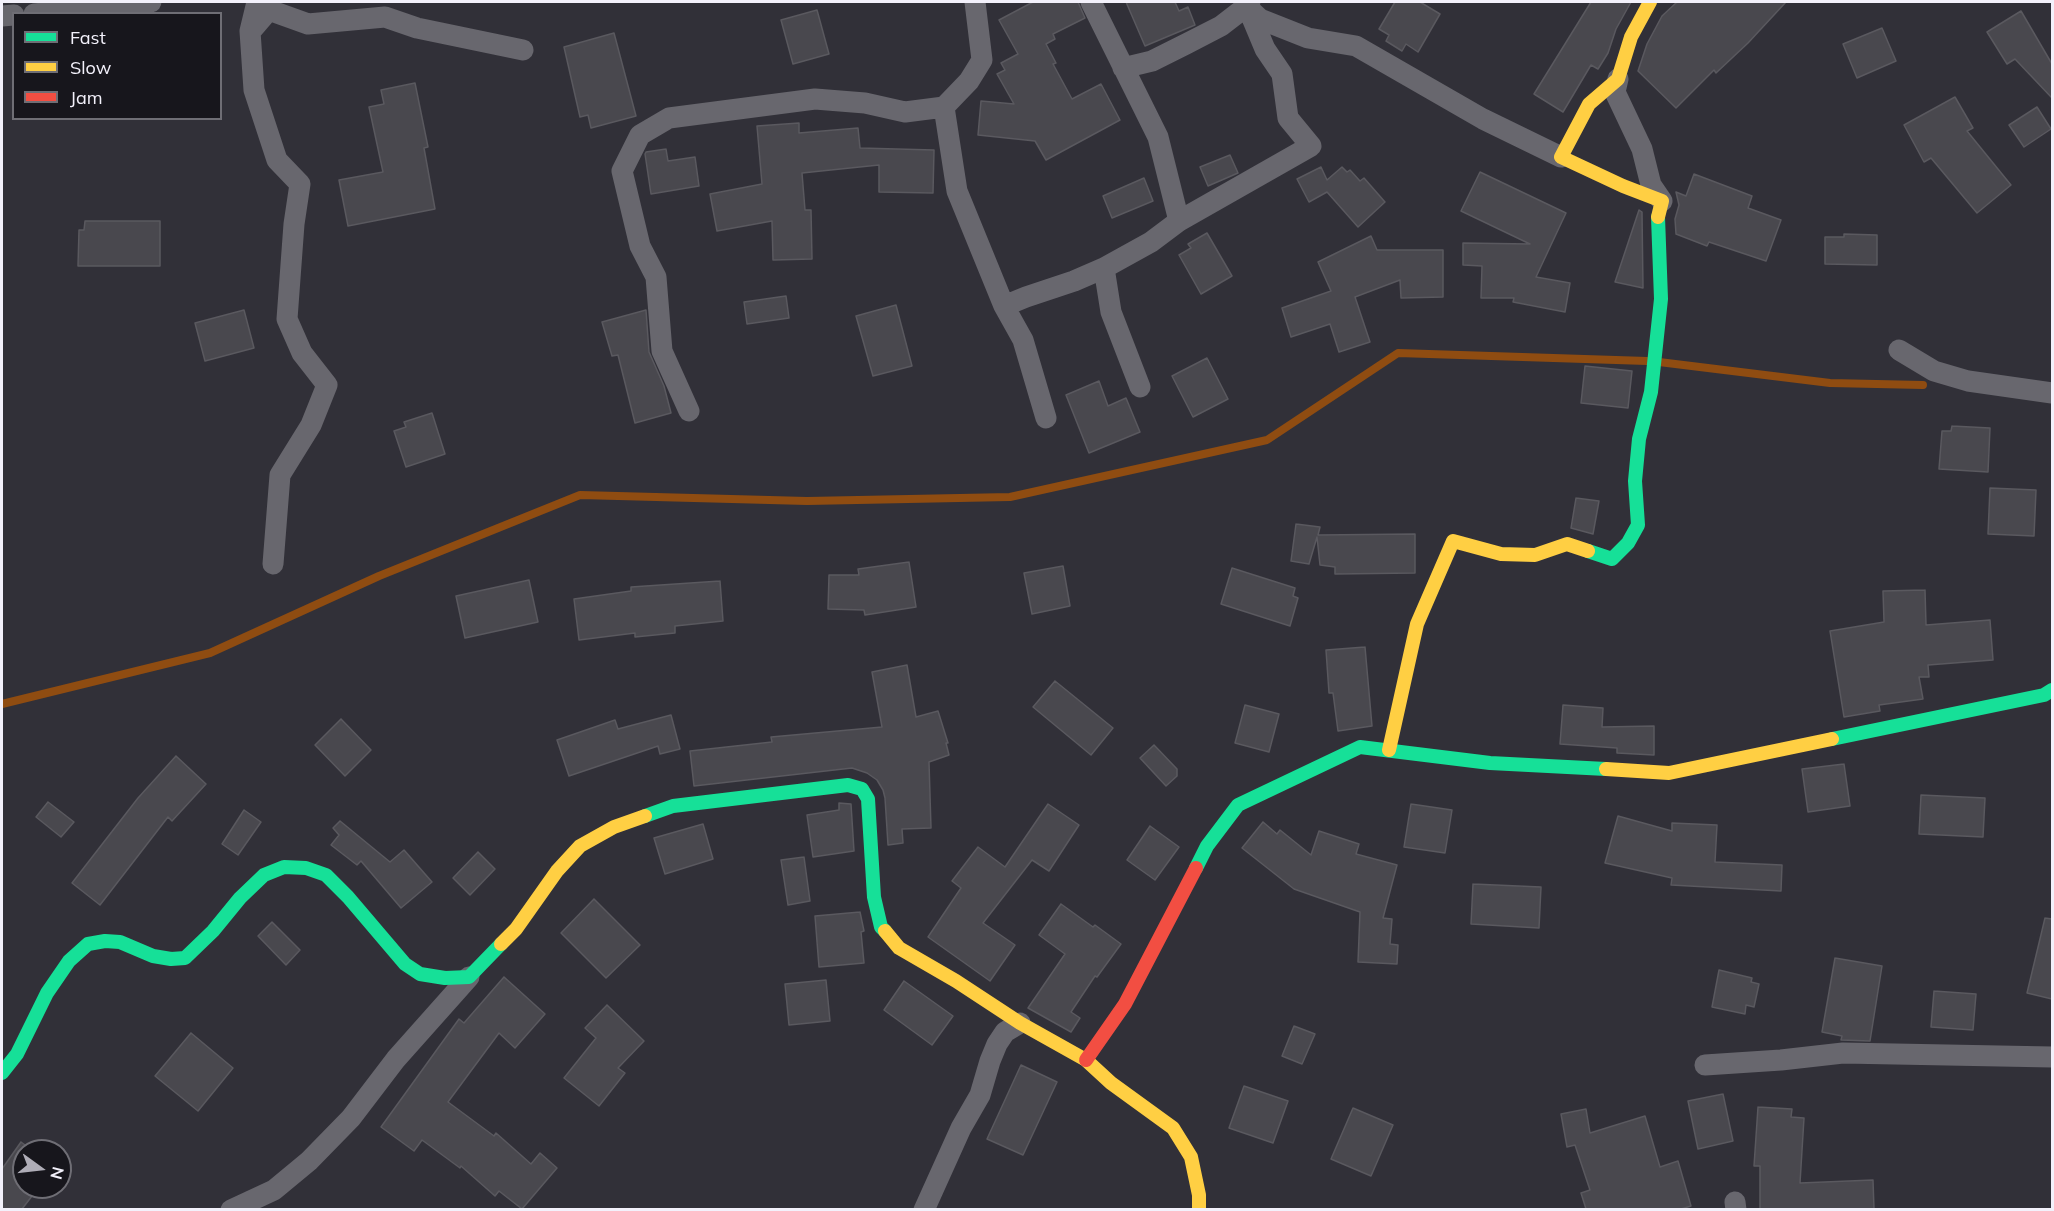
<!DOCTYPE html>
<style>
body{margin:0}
#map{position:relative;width:2054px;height:1211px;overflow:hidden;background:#313038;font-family:Mulish,sans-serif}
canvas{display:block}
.frame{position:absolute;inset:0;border:3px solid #f3f1fb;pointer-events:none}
.legend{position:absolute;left:12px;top:12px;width:210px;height:108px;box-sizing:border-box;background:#17161c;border:2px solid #6f6e75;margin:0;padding:8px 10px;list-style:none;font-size:18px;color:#f3f1fb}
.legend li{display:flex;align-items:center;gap:12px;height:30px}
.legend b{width:30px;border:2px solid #6f6e75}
.north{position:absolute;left:12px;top:1139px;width:60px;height:60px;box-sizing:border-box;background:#17161c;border:2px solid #6f6e75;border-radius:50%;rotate:105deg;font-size:16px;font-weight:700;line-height:24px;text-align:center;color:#f3f1fb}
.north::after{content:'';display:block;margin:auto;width:21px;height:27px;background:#afadb7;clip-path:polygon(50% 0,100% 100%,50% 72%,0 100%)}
</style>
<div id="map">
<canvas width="2054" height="1211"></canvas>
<div class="frame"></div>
<ul class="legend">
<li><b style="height:8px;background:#16e098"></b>Fast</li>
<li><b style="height:8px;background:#ffcf43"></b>Slow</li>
<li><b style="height:8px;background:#f24e42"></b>Jam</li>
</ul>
<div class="north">N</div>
</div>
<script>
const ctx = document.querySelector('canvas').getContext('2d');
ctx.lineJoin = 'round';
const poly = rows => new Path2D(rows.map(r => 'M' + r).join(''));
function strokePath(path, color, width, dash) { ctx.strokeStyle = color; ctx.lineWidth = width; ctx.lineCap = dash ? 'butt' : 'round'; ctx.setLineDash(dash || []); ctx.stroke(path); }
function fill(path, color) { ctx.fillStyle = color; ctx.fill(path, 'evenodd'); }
const stream = poly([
 [1659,362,1830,383,1923,385],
 [2,704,210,653,379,576,580,495,807,501,1010,497,1267,440,1398,353,1647,361]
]);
const building = poly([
 [1033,2,1078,2,1085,18,1053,34,1055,39,1046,44,1056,63,1053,64,1072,99,1101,84,1120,120,1046,160,1035,141,978,135,981,101,1014,104,997,74,1005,70,1001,63,1018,54,999,20,1033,2],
 [1126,2,1175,2,1179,11,1188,7,1195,25,1145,46,1126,2],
 [1395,2,1420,2,1440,14,1418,52,1406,44,1402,51,1386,41,1389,35,1379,29,1395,2],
 [1591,2,1631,2,1616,29,1608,53,1598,69,1591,65,1563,112,1534,94,1591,2],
 [1677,2,1786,2,1748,43,1716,73,1714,70,1676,108,1638,71,1647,44,1662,16,1677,2],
 [817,10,829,54,793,64,781,20,817,10],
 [2021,11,2052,64,2052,98,2015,59,2007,64,1987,32,2021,11],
 [1882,28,1896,61,1857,78,1843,44,1882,28],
 [614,33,636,116,591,128,588,115,580,117,564,47,614,33],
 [415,83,428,147,424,148,435,209,348,226,339,180,383,172,369,107,384,104,381,90,415,83],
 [1955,97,1973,128,1967,131,2011,185,1977,213,1931,158,1924,162,1904,125,1955,97],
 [2037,107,2051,129,2024,147,2009,125,2037,107],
 [799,123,799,133,858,128,860,148,934,150,933,193,879,192,879,165,802,173,805,210,811,210,812,259,773,260,772,221,717,231,710,194,762,184,757,126,799,123],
 [666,149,668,161,695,157,699,186,651,194,645,154,646,152,666,149],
 [1230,155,1238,173,1208,186,1200,167,1230,155],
 [1321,167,1327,180,1342,167,1347,172,1350,170,1360,181,1364,178,1385,202,1358,227,1327,192,1309,202,1297,179,1321,167],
 [1480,172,1566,213,1536,277,1570,283,1565,312,1513,302,1514,298,1481,298,1482,266,1463,265,1463,243,1530,244,1461,211,1480,172],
 [1694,174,1752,196,1748,208,1781,220,1766,261,1709,242,1707,246,1676,234,1675,219,1679,205,1676,192,1686,196,1694,174],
 [1144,178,1153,201,1112,218,1103,196,1144,178],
 [1639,210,1642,212,1643,288,1615,282,1639,210],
 [85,221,160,221,160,266,78,266,79,230,84,230,85,221],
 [1207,233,1232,276,1201,294,1179,255,1191,248,1188,244,1207,233],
 [1844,234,1877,235,1877,265,1825,264,1825,237,1844,237,1844,234],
 [1371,236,1377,250,1443,250,1443,297,1401,298,1400,280,1355,297,1370,342,1339,352,1330,324,1291,337,1282,308,1331,291,1318,262,1371,236],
 [786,296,789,318,747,324,744,302,786,296],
 [896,305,912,366,873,376,856,316,896,305],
 [244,310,254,348,205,361,195,323,244,310],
 [646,310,649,352,664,386,671,413,635,423,618,355,612,356,602,322,646,310],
 [1207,358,1228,399,1193,417,1172,376,1207,358],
 [1585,366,1632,371,1628,408,1581,403,1585,366],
 [1099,381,1108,406,1126,398,1140,432,1089,453,1066,395,1099,381],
 [432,413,445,454,406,467,394,431,406,427,404,422,432,413],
 [1952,426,1990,428,1988,472,1939,469,1942,431,1951,431,1952,426],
 [1990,488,2036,490,2034,536,1988,534,1990,488],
 [1576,498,1599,501,1593,534,1571,528,1576,498],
 [1296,524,1320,527,1318,535,1415,534,1415,573,1335,574,1335,567,1320,565,1317,537,1309,564,1291,561,1296,524],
 [909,562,916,607,865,615,864,610,828,609,829,575,859,575,858,569,909,562],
 [1063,566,1070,606,1032,614,1024,573,1063,566],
 [1232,568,1295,588,1293,596,1298,598,1290,626,1221,604,1232,568],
 [529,580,538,622,465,638,456,596,529,580],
 [720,581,723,621,675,626,675,633,635,637,635,633,579,640,574,599,631,591,631,587,720,581],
 [1925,590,1926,625,1990,620,1993,660,1928,665,1929,677,1919,677,1923,699,1879,705,1880,711,1844,717,1830,631,1884,622,1883,591,1925,590],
 [1365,647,1372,726,1338,731,1333,693,1329,693,1326,650,1365,647],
 [907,665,916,717,938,711,948,743,946,743,949,755,929,762,931,828,902,829,903,843,888,845,885,798,883,790,877,780,867,773,852,768,694,786,690,751,772,742,771,737,882,727,872,672,907,665],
 [1055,681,1113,728,1091,755,1033,707,1055,681],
 [1245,705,1279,714,1269,752,1235,743,1245,705],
 [1563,705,1603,708,1602,727,1654,726,1654,755,1617,753,1617,748,1560,744,1563,705],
 [671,715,680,749,660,754,658,746,569,776,557,740,615,720,618,729,671,715],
 [341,719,371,750,345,776,315,745,341,719],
 [1154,745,1177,769,1177,776,1166,786,1140,758,1154,745],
 [176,756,206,784,172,821,168,817,100,905,72,883,138,798,176,756],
 [1844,764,1850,806,1808,812,1802,769,1844,764],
 [1921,795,1985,798,1983,837,1919,834,1921,795],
 [48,802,74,822,61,837,36,817,48,802],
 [839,803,851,804,854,851,813,857,807,815,839,810,839,803],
 [1048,804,1079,825,1049,871,1032,860,983,923,1015,945,990,981,928,937,961,888,952,881,978,847,1005,867,1048,804],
 [1411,804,1452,810,1445,853,1404,847,1411,804],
 [244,810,261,822,238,855,222,844,244,810],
 [1618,816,1672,831,1672,823,1717,825,1715,862,1782,865,1781,891,1671,885,1672,878,1605,863,1618,816],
 [340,821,390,862,404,850,432,882,401,908,361,861,357,865,331,845,339,835,333,828,340,821],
 [1263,822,1277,834,1280,830,1311,855,1319,831,1359,844,1356,854,1397,865,1383,918,1392,919,1390,944,1398,945,1397,964,1358,962,1360,912,1294,889,1242,848,1263,822],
 [703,824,713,859,665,874,654,838,703,824],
 [1150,826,1179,847,1155,880,1127,860,1150,826],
 [478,852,495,869,470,895,453,878,478,852],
 [804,857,810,901,788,905,781,860,804,857],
 [1473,884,1541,887,1539,928,1471,924,1473,884],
 [594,899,640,945,606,978,561,933,594,899],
 [1061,904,1093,927,1095,925,1121,944,1097,977,1095,976,1071,1012,1080,1018,1071,1032,1028,1008,1065,954,1039,935,1061,904],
 [860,912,864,931,861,932,864,963,819,967,815,916,860,912],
 [2045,918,2052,919,2052,999,2027,993,2045,918],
 [272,922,300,950,286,965,258,936,272,922],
 [1835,958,1882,966,1870,1041,1841,1040,1842,1036,1822,1032,1835,958],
 [1719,970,1752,978,1751,982,1759,984,1754,1007,1746,1005,1745,1014,1712,1007,1719,970],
 [504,977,545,1014,515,1048,499,1033,448,1102,494,1136,496,1133,531,1164,540,1153,557,1168,522,1209,499,1191,495,1196,461,1166,460,1168,422,1140,414,1151,381,1127,459,1019,464,1023,504,977],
 [826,980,830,1021,789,1025,785,984,826,980],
 [904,981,953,1016,932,1045,884,1010,904,981],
 [1934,991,1976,994,1973,1030,1931,1027,1934,991],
 [607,1005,644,1041,618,1068,625,1073,599,1106,564,1078,596,1038,585,1028,607,1005],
 [1294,1026,1315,1034,1302,1064,1282,1056,1294,1026],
 [191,1033,233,1068,198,1111,155,1076,191,1033],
 [1021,1065,1057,1082,1023,1155,987,1139,1021,1065],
 [1244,1086,1288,1101,1273,1143,1229,1128,1244,1086],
 [1723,1094,1733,1141,1698,1149,1688,1101,1723,1094],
 [1758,1107,1792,1109,1791,1117,1804,1118,1800,1183,1873,1180,1874,1209,1760,1209,1760,1166,1754,1166,1758,1107],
 [1353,1108,1393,1125,1371,1176,1331,1159,1353,1108],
 [1586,1109,1590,1133,1645,1116,1660,1167,1678,1161,1691,1206,1681,1209,1586,1209,1581,1193,1590,1190,1575,1145,1567,1147,1561,1114,1586,1109],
 [21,1142,33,1151,24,1151,24,1187,39,1187,22,1209,2,1209,2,1169,21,1142]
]);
const street = poly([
 [257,2,250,31,254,90,277,160,300,184,294,224,287,319,302,353,327,385,311,425,280,475,273,564],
 [1091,2,1158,137,1179,221],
 [1247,7,1260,19,1308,38,1356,46,1483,119,1561,157],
 [34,14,151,2],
 [2,16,14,15],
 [251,31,269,10,308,24,385,17,417,28,523,50],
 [1123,68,1152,61,1186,44,1221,26,1247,6,1250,2],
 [1618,79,1615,92,1642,149,1651,185,1662,201],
 [944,107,957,191,1004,306,1026,297,1074,281,1104,268],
 [1004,306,1023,340,1046,418],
 [1899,350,1934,371,1968,381,2052,393],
 [1140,387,1111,312,1104,268,1151,242,1179,221,1311,146,1288,118,1282,74,1265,49,1247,6],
 [689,411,662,351,656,277,640,246,622,171,640,135,669,118,815,99,865,103,905,112,944,107,969,81,982,60,975,2],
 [1705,1065,1781,1060,1843,1053,2052,1057],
 [1735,1202,1736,1210],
 [231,1210,274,1190,309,1161,351,1118,396,1059,469,977],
 [924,1210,961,1128,980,1095,990,1061,997,1044,1005,1032,1020,1023]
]);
const fast = poly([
 [1588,551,1612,559,1628,543,1638,525,1635,481,1639,439,1651,392,1661,299,1658,217],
 [1832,739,2044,695,2052,690],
 [645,816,673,806,848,785,862,789,868,799,874,897,881,927,885,931],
 [1196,868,1207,846,1238,805,1360,747,1490,763,1606,769],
 [2,1073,17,1054,47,993,69,961,88,944,105,941,120,942,153,956,171,959,185,958,213,931,240,898,264,875,284,867,306,868,326,875,348,897,405,964,420,974,445,978,469,977,501,944]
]);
const slow = poly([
 [1650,2,1631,37,1618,79,1589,104,1561,157,1623,186,1662,201,1658,217],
 [1389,750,1417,624,1453,541,1501,554,1535,555,1567,544,1588,551],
 [1606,769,1669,773,1832,739],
 [885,931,899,948,956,981,1020,1023,1086,1060,1111,1083,1173,1128,1191,1157,1199,1195,1199,1210],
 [501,944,516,929,557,871,580,846,614,827,645,816]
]);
const jam = poly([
 [1086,1060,1125,1004,1196,868]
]);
strokePath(stream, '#8f4c11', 8);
fill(building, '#49484e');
strokePath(building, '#5a595f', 1.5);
strokePath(street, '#68676e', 21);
strokePath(fast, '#16e098', 14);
strokePath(slow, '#ffcf43', 14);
strokePath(jam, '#f24e42', 14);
</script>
